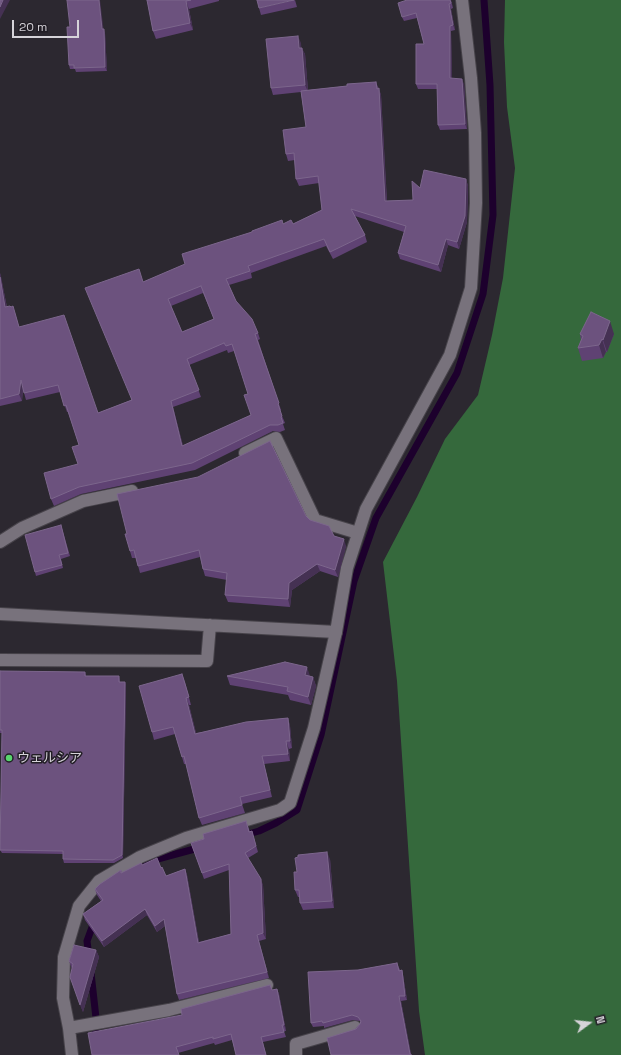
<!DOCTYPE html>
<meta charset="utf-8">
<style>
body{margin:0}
#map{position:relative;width:621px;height:1055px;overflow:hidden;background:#2c2830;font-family:"Space Grotesk",sans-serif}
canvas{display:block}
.north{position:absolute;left:569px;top:1003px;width:40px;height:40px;-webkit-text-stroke:3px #221e26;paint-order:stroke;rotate:75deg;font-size:11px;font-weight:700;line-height:16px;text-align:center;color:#d6d3d9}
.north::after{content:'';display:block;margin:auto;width:14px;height:18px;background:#d6d3d9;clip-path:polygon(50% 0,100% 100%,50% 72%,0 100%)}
.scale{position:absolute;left:12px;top:20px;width:67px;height:18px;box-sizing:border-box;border:2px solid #d6d3d9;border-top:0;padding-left:5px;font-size:12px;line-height:14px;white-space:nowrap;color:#d6d3d9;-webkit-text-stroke:3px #221e26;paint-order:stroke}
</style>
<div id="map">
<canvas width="621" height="1055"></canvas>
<div class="north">N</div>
<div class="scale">20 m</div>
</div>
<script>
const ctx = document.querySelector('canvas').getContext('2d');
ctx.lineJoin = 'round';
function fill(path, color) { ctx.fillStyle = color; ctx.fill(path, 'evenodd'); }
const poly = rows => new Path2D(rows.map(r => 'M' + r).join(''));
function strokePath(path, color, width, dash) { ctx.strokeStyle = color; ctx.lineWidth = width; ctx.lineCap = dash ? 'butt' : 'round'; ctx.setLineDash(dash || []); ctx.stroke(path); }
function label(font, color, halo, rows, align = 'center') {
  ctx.font = font + ' "Space Grotesk","Noto Sans JP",sans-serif'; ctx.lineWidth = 3; ctx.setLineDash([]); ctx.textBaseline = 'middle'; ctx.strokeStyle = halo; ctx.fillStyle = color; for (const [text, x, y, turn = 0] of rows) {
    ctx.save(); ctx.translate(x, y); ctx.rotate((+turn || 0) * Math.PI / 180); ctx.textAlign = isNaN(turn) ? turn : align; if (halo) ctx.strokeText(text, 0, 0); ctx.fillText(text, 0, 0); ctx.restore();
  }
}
const forest = poly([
 [505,0,621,0,621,1055,425,1055,419,1011,397,681,383,562,417,497,445,439,478,395,492,335,503,278,515,168,507,107,504,42]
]);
const stream = poly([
 [245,835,259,831,276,823,297,810,321,735,354,581,376,518,457,373,483,294,493,215,490,85,484,0],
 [134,868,139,864,202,847],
 [89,957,87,941,94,922],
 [91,973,96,1018,95,1055]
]);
const lane = poly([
 [0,614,336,632],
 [0,660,207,661,210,625]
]);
const street = poly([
 [245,453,276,438,315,520,358,533],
 [0,542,22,528,83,501,132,491],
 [69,1028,169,1010,267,985],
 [72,1055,69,1028,63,998,64,957,79,906,99,881,140,857,186,838,280,810,290,803,314,728,336,632,347,568,366,509,450,355,471,288,476,203,475,133,471,78,462,0],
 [296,1055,296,1044,355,1027]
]);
const wall = poly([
 [147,0,219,0,219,1,189,9,193,30,156,39,153,31],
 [295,0,297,7,261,15,259,8],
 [451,0,453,8,451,9,455,30,451,31,452,79,464,84,467,129,440,130,438,125,437,89,418,89,416,84,424,44,417,18,404,21,402,17],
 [70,27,103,29,105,33,107,71,76,72,75,69,70,69,69,65],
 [301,43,301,48,305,54,308,90,347,86,376,82,381,95,387,201,413,200,420,188,466,179,468,186,467,222,459,249,448,245,441,272,400,259,398,253,404,232,355,216,365,235,367,242,333,259,326,246,251,273,252,278,229,285,236,301,258,333,260,339,258,340,281,410,280,411,285,423,283,424,285,430,280,432,273,431,195,470,81,494,54,506,51,499,78,464,79,445,68,412,67,412,60,392,26,400,23,389,22,401,0,406,0,273,7,307,11,307,15,313,19,327,98,413,131,400,143,282,283,224,293,224,322,210,319,183,299,186,296,179,295,160,288,161,286,154,306,127,301,92,273,95,271,88],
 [203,293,214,319,182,332,171,306],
 [227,350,228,353,234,351,248,394,251,415,183,446,173,407,201,397,189,365],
 [580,334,614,334,607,352,606,352,603,358,582,361,578,348,581,340],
 [306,516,310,520,334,536,346,546,338,577,320,571,292,590,290,607,228,602,225,595,227,580,205,576,203,569,200,557,140,573,136,558,132,558,130,551],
 [61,525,70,556,61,559,63,568,36,576,35,572],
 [0,671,85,672,86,676,119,676,120,682,125,682,126,686,123,858,114,863,64,863,63,859,63,854,2,853,0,850,2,733,0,733],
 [182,674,185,682,191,705,189,705,196,733,288,718,290,726,292,748,289,749,290,761,264,764,272,797,242,804,245,813,202,825,199,818,186,764,184,764,182,757,175,734,154,740,152,732],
 [227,676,310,676,310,677,313,677,316,686,311,705,290,700,288,695,230,685],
 [246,821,250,832,252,831,258,852,248,858,263,885,266,939,259,941,269,978,179,1000,177,994,165,926,157,932,147,915,104,947,85,920,83,914,101,901,97,895,95,889,121,870,122,873,142,865,161,868,166,876,185,869,187,875,199,942,231,934,229,870,204,879,191,843,204,839],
 [330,859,334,908,303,910,300,903,300,897,298,897,295,890],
 [96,950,99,957,83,1012,70,977,72,969,69,961],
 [397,963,400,970,402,970,403,975,407,1000,401,1001,411,1054,412,1055,331,1055,360,1024,360,1021,353,1020,324,1028,324,1026,313,1027,311,1023,358,970],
 [277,989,279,994,286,1031,284,1031,286,1037,263,1042,266,1055,236,1055,232,1040,215,1045,214,1043,178,1053,92,1055,182,1015]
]);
const shadedWall = poly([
 [3,0,10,0,0,19,0,7],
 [99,0,100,0,104,33,102,29],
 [186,1,189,9,193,30,190,23],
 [449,4,451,9,455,30,453,25],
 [450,26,451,31,452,83,450,78],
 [104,29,105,33,107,71,105,67],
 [298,36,301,43,302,55,299,48],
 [302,48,305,54,308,92,305,85],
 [462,79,464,84,467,129,465,124],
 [379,88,381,95,387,207,385,201],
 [466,179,468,186,467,222,459,249,457,242],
 [446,239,448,245,441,272,438,265],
 [0,273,1,276,8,314,5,307,0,277],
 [610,321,614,334,607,352,603,340],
 [602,339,606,352,603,358,599,345],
 [21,380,23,387,22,401,19,394],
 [171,401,173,407,185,453,182,446],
 [344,539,346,546,338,577,335,570],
 [317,564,320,571,292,590,290,607,288,599,289,583],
 [307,667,310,676,308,684,305,675],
 [313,677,316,686,311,705,308,697],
 [125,682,126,686,123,858,122,855],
 [186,698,189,705,198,741,195,734],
 [288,718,290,726,292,748,290,741],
 [286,741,289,749,290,761,288,754],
 [327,852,330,859,334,908,332,901],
 [185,869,187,875,200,949,198,943],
 [261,879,263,885,266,939,263,933],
 [145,909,147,915,104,947,102,941],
 [164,919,166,925,157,932,155,926],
 [257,935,259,941,269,978,267,972],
 [96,950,99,957,83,1012,80,1005],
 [402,970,403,975,407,1000,405,996],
 [277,989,279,994,286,1031,284,1025],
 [399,996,401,1001,411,1055,410,1055]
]);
const building = poly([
 [0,0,3,0,0,7,0,0],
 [67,0,99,0,102,29,104,29,105,67,74,68,74,65,69,65,67,27,70,27,67,0],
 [147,0,191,0,186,1,190,23,153,31,147,0],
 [257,0,294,0,259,8,257,0],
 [407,0,450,0,451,3,449,4,453,25,450,26,450,78,462,79,465,124,438,125,437,84,416,84,416,44,424,44,416,13,402,17,398,3,407,0],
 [298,36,299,48,302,48,305,85,271,88,266,39,298,36],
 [376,82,377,89,379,88,385,201,413,200,412,181,420,188,424,170,466,179,465,216,457,242,446,239,438,265,398,253,406,226,351,209,365,235,330,252,324,239,248,266,250,271,226,279,236,301,252,319,258,333,255,334,279,403,278,404,282,416,281,417,283,423,278,425,270,425,192,463,79,487,51,499,44,473,78,464,72,447,79,445,66,405,64,406,58,385,24,393,21,380,19,394,0,399,0,277,5,307,10,306,11,307,13,306,19,327,64,315,98,413,132,400,85,288,139,269,143,282,185,264,182,254,252,232,252,231,282,220,283,224,291,220,293,224,322,210,318,176,296,179,294,153,286,154,283,130,306,127,301,91,347,86,347,84,376,82],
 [201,286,214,319,182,332,168,299,201,286],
 [224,343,226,346,232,344,248,394,244,395,251,415,182,446,171,401,199,390,187,359,224,343],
 [591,312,610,321,603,340,602,339,599,345,578,348,583,336,580,334,591,312],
 [270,441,306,516,310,520,329,526,334,536,344,539,335,570,317,564,289,583,288,599,225,595,227,573,203,569,199,550,138,566,134,550,130,551,125,534,127,534,117,494,198,477,270,441],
 [61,525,68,553,59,555,62,565,35,572,25,535,61,525],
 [285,662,307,667,305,675,313,677,308,697,287,691,288,687,227,676,285,662],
 [0,671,85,672,85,676,119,676,119,682,125,682,122,855,113,860,63,859,63,851,0,850,2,730,0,730,0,671],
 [182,674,189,697,186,698,195,734,246,722,288,718,290,741,286,741,288,754,262,756,270,790,240,797,242,805,199,818,184,756,182,757,173,727,152,732,139,686,182,674],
 [246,821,249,832,252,831,256,846,245,853,261,879,263,933,257,935,267,972,177,994,164,919,155,926,145,909,102,941,83,914,103,900,95,889,100,884,121,870,121,873,141,863,142,865,157,858,161,868,162,867,166,876,185,869,198,943,231,934,229,864,202,873,191,843,204,839,203,834,246,821],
 [327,852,332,901,300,903,299,890,295,890,294,872,297,872,295,858,298,857,298,855,327,852],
 [74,945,96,950,80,1005,70,977,73,964,69,961,74,945],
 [397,963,399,971,402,970,405,996,399,996,410,1054,411,1054,411,1055,331,1055,327,1038,356,1029,360,1024,361,1021,358,1017,352,1015,323,1023,322,1021,311,1023,308,972,358,970,397,963],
 [270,985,272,990,277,989,284,1025,282,1025,284,1032,261,1037,266,1055,236,1055,231,1034,213,1039,213,1037,176,1047,179,1055,92,1055,88,1033,182,1015,181,1009,270,985]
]);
const markers = [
 [9,758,4,"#59d56f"]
];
const poiNames = [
 ["ウェルシア",17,758]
];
fill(forest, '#35693c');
strokePath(stream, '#1d002d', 7);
strokePath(lane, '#47434a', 14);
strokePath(street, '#47434a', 14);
strokePath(lane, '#78727c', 12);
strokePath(street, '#78727c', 12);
fill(wall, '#5f4273');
fill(shadedWall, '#453153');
fill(building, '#6c527e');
strokePath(building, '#7c668c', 1);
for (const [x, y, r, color] of markers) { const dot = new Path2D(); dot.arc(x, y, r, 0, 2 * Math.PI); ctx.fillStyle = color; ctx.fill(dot); strokePath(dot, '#221e26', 1.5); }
label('13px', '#d6d3d9', '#221e26', poiNames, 'left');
</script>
